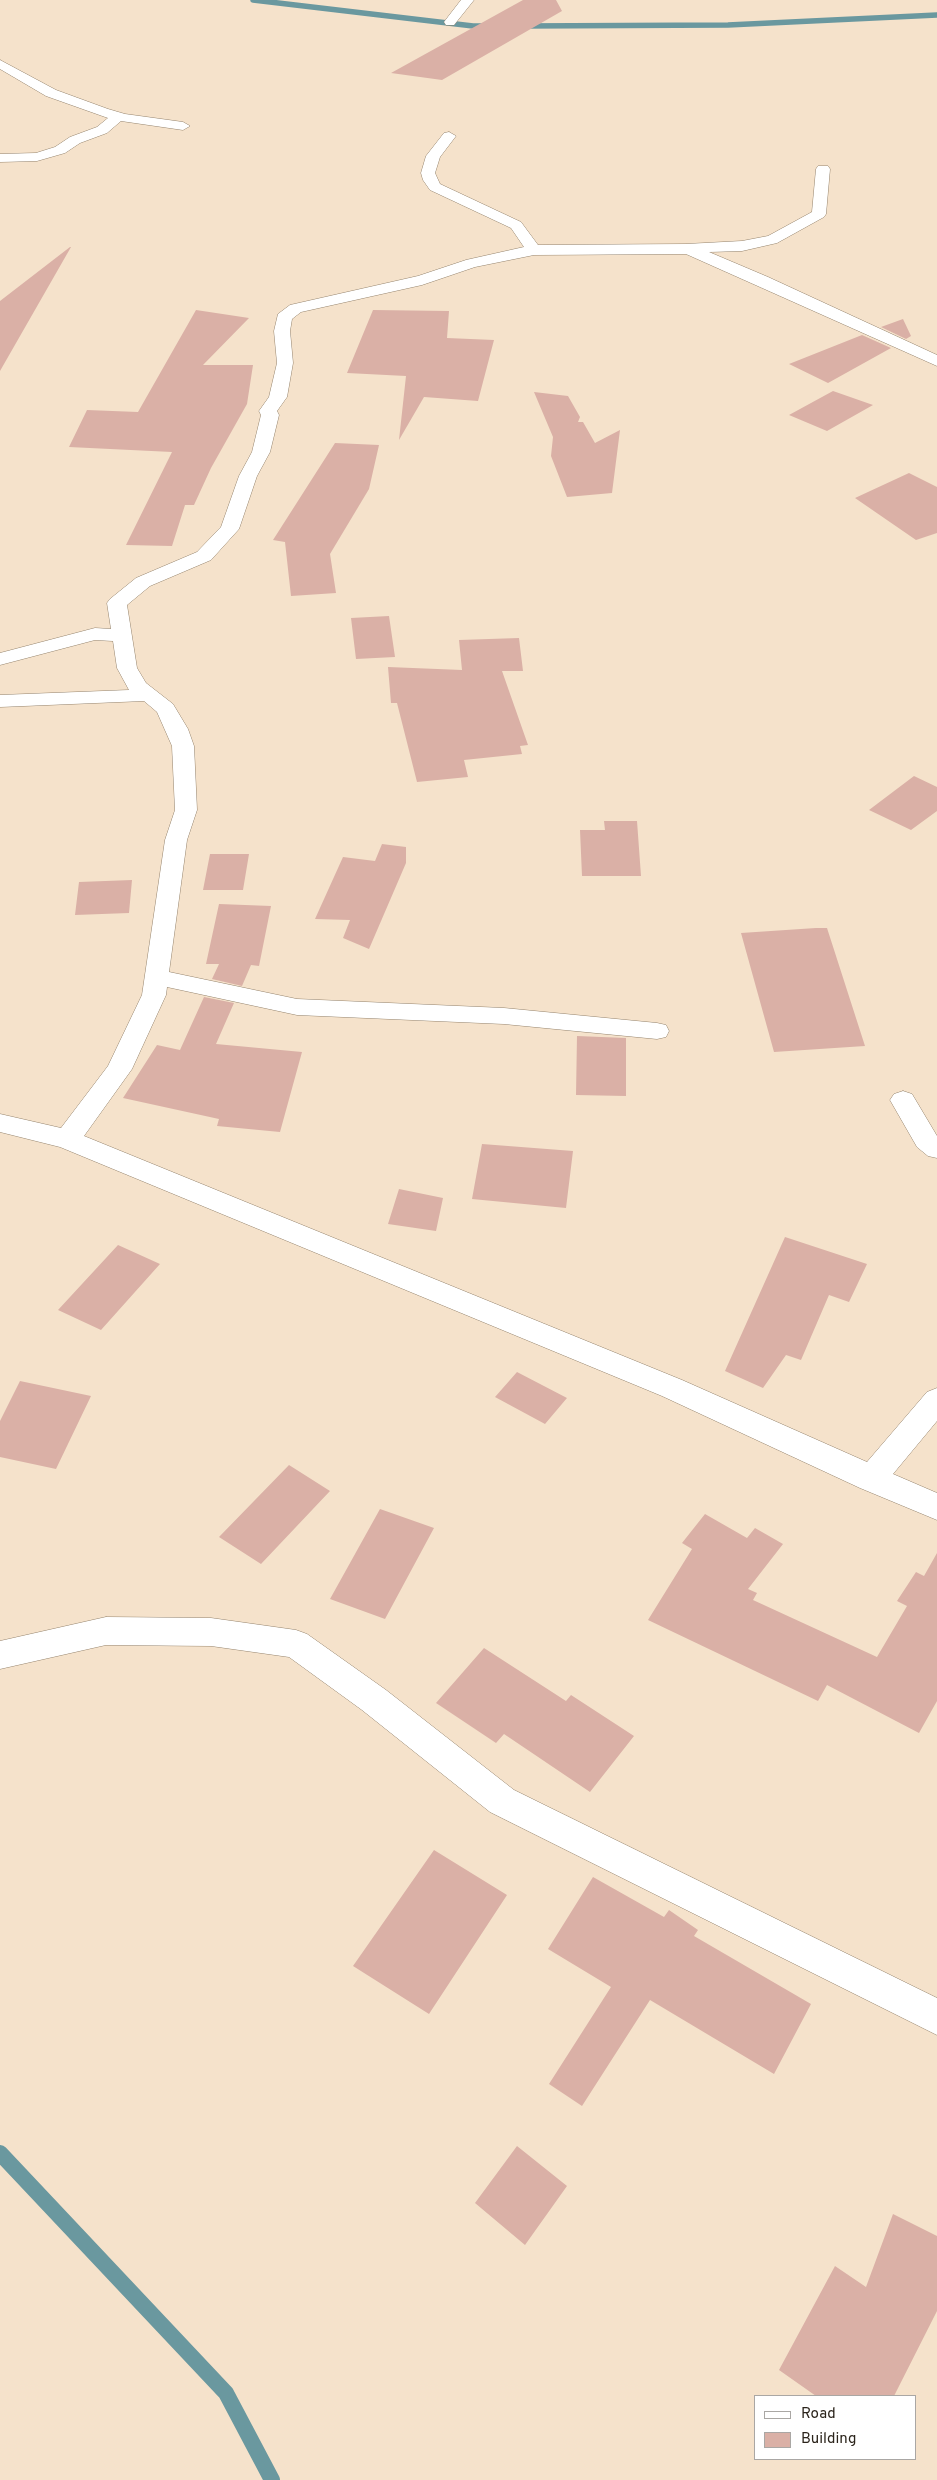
<!DOCTYPE html>
<style>
body{margin:0}
#map{position:relative;width:937px;height:2480px;overflow:hidden;background:#f5e2cb;font-family:Overpass,sans-serif}
canvas{display:block}
.legend{position:absolute;left:754px;top:2395px;width:162px;height:65px;box-sizing:border-box;background:#fff;border:1px solid #aaa7a4;margin:0;padding:6px 9px;list-style:none;font-size:15px;color:#2b241b}
.legend li{display:flex;align-items:center;gap:10px;height:25px}
.legend b{width:25px;border:1px solid #aaa7a4}
</style>
<div id="map">
<canvas width="937" height="2480"></canvas>
<ul class="legend">
<li><b style="height:6px;background:#fff"></b>Road</li>
<li><b style="height:14px;background:#dab0a6"></b>Building</li>
</ul>
</div>
<script>
const ctx = document.querySelector('canvas').getContext('2d');
ctx.lineJoin = 'round';
const poly = rows => new Path2D(rows.map(r => 'M' + r).join(''));
function strokePath(path, color, width, dash) { ctx.strokeStyle = color; ctx.lineWidth = width; ctx.lineCap = dash ? 'butt' : 'round'; ctx.setLineDash(dash || []); ctx.stroke(path); }
function fill(path, color) { ctx.fillStyle = color; ctx.fill(path, 'evenodd'); }
const streamFar1 = poly([
 [253,0,473,26,490,26],
 [521,26,728,25,937,15]
]);
const stream = poly([
 [0,2153,226,2393,272,2480]
]);
const building = poly([
 [523,0,556,0,562,11,442,80,391,73],
 [70,247,71,247,0,371,0,301],
 [196,310,249,318,203,365,253,365,247,404,211,468,194,505,185,505,172,546,126,545,172,452,69,447,87,410,138,412],
 [373,310,449,311,447,338,494,340,478,401,424,397,399,440,406,376,347,373],
 [903,319,911,336,906,339,881,327],
 [862,335,891,348,828,383,789,364],
 [833,391,873,405,827,431,789,415],
 [534,392,568,396,580,417,578,422,583,422,595,443,620,430,612,493,567,497,551,456,553,437],
 [335,443,379,445,369,489,330,554,336,593,291,596,285,542,273,540],
 [909,473,937,487,937,533,916,540,855,498],
 [389,616,395,657,356,659,351,618],
 [519,638,523,671,502,671,528,745,520,746,522,754,464,760,468,777,417,782,397,703,391,703,388,667,462,670,459,640],
 [914,776,937,787,937,811,911,830,869,810],
 [604,821,637,821,641,876,582,876,580,830,605,830],
 [382,844,406,847,406,863,369,949,343,938,350,920,315,919,343,857,375,861],
 [210,854,249,854,243,890,203,890],
 [132,880,129,913,75,915,79,882],
 [219,904,271,906,259,966,251,965,242,986,212,979,219,964,206,964],
 [816,928,827,928,865,1046,774,1052,741,933],
 [204,997,234,1003,216,1044,302,1052,280,1132,217,1126,219,1119,123,1098,157,1045,180,1050],
 [577,1036,626,1038,626,1096,576,1095],
 [482,1144,573,1151,566,1208,472,1199],
 [399,1189,443,1198,436,1231,388,1224],
 [785,1237,867,1264,849,1302,829,1295,801,1360,786,1355,763,1388,725,1371],
 [118,1245,160,1264,101,1330,58,1310],
 [517,1372,567,1398,545,1424,495,1397],
 [20,1381,91,1396,56,1469,0,1457,0,1421],
 [289,1465,330,1491,261,1564,219,1537],
 [380,1509,434,1528,385,1619,330,1599],
 [705,1514,747,1538,755,1528,783,1544,748,1589,757,1593,753,1600,877,1657,907,1606,897,1601,916,1572,924,1576,937,1553,937,1701,919,1733,827,1685,818,1701,648,1620,692,1549,682,1543],
 [484,1648,566,1701,571,1695,634,1736,590,1792,504,1734,496,1743,436,1703],
 [434,1850,507,1895,429,2014,353,1966],
 [593,1877,664,1917,669,1910,698,1930,694,1936,811,2004,774,2074,650,2000,582,2106,549,2084,611,1987,548,1949],
 [517,2146,567,2186,525,2245,475,2203],
 [893,2214,937,2236,937,2311,894,2396,816,2396,779,2370,835,2266,866,2287]
]);
const minor = poly([
 [461,0,474,0,454,25,446,25,444,22,461,0],
 [0,60,56,90,108,109,125,114,183,122,190,126,183,130,121,121,107,133,80,143,65,153,37,161,0,162,0,154,36,153,55,147,70,137,97,127,108,118,46,96,0,69,0,60],
 [449,132,456,136,440,157,435,173,440,184,521,222,538,245,686,244,742,241,768,236,812,212,816,169,818,166,828,166,830,169,826,214,824,217,777,243,742,251,709,252,768,277,937,355,937,366,686,254,534,255,475,267,422,285,301,312,292,319,290,331,293,363,287,397,277,411,279,415,270,452,257,476,239,529,211,560,150,586,127,605,137,668,146,683,173,704,188,729,194,746,197,810,187,840,169,972,297,999,504,1008,657,1023,666,1025,669,1031,666,1037,657,1039,504,1024,297,1015,167,987,166,995,132,1069,84,1136,682,1380,867,1462,927,1392,937,1388,937,1421,893,1474,937,1493,937,1520,860,1488,662,1396,60,1147,0,1132,0,1114,61,1128,108,1066,142,995,165,840,175,810,172,746,157,712,144,701,0,707,0,695,129,690,117,668,113,641,95,640,0,665,0,653,95,628,111,629,107,603,110,599,136,578,197,552,221,527,239,476,252,452,261,415,259,411,269,397,277,363,274,331,278,314,290,305,418,276,466,260,524,247,511,228,430,190,423,180,421,173,426,156,444,133,449,132],
 [903,1091,912,1094,937,1136,937,1158,928,1156,917,1147,890,1100,894,1094,903,1091],
 [106,1617,211,1618,296,1630,307,1634,386,1690,514,1790,937,1998,937,2035,490,1812,362,1710,289,1657,211,1646,106,1645,0,1669,0,1641,106,1617]
]);
strokePath(streamFar1, '#6a989f', 5.5);
strokePath(stream, '#6a989f', 16);
fill(building, '#dab0a6');
strokePath(minor, '#95846e', 1);
fill(minor, '#fff');
</script>
